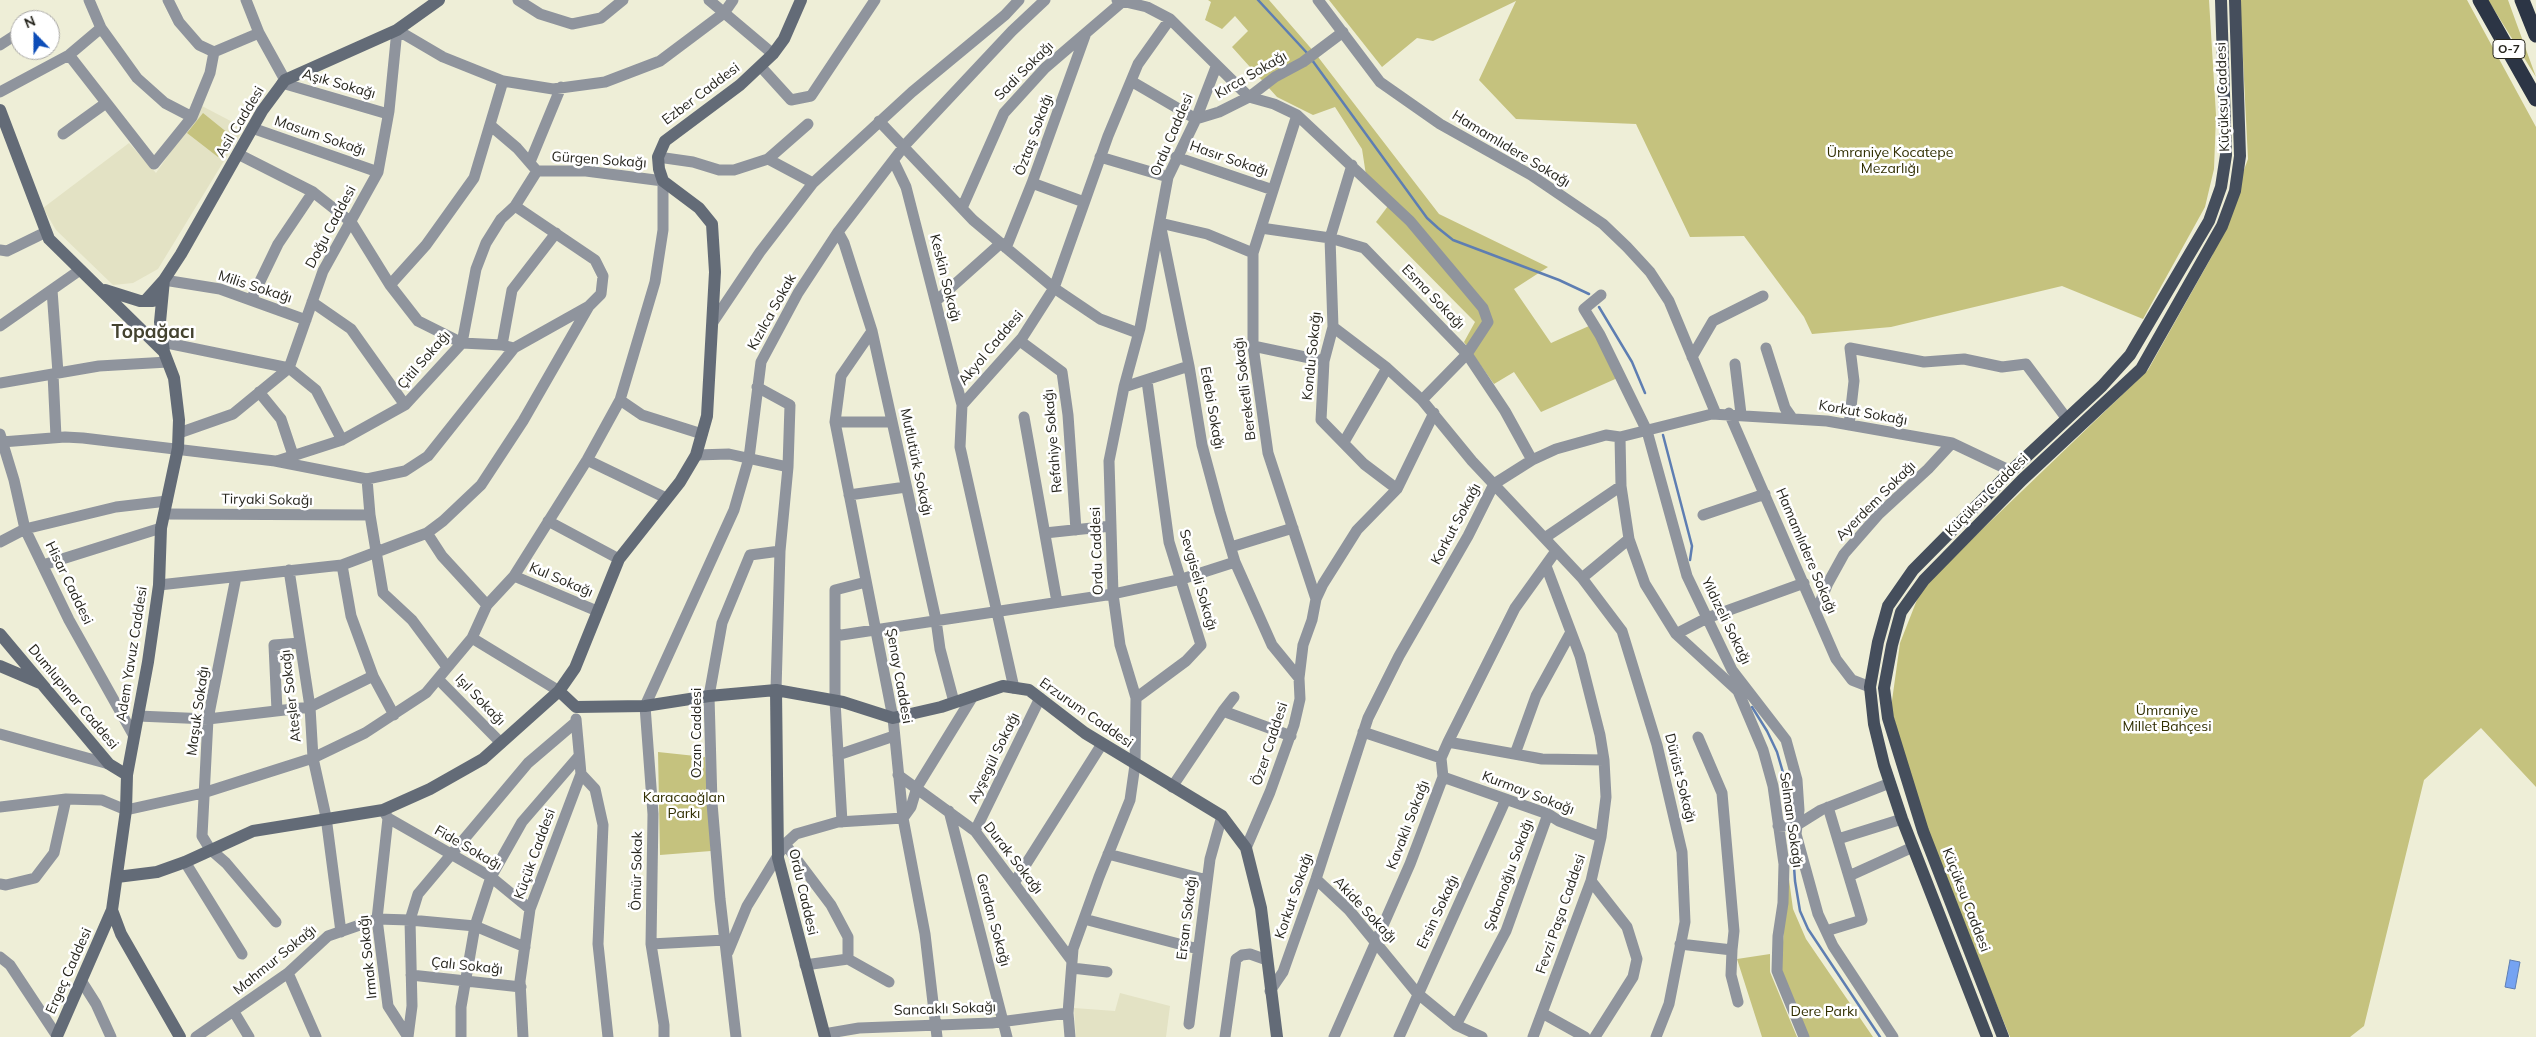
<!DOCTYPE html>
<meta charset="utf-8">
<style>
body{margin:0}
#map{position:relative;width:2536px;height:1037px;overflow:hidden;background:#eeeed7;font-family:Mulish,sans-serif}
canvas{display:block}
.north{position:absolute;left:10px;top:10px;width:50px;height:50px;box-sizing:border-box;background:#fff;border:1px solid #a9a8a5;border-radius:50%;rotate:338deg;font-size:14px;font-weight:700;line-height:20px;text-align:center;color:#27261e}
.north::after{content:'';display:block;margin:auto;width:18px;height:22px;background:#0d4db8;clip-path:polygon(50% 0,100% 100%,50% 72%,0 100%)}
</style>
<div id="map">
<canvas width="2536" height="1037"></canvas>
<div class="north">N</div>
</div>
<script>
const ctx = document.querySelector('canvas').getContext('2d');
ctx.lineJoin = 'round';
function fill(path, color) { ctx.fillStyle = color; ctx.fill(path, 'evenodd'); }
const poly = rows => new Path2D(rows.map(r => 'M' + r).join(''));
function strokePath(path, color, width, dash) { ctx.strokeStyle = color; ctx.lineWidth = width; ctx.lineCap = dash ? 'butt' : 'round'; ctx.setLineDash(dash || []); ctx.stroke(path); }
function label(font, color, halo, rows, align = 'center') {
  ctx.font = font + ' Mulish,sans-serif'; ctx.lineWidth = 5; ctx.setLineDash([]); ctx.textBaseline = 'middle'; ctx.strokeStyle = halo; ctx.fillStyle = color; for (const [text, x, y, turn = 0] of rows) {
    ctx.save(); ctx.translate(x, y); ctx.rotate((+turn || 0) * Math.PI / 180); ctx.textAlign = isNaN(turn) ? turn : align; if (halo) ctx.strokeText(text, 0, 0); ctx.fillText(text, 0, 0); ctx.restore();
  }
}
const built = poly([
 [202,106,244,128,158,269,133,283,113,285,56,230,43,208,129,143,156,173],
 [1120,993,1170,1006,1166,1037,1076,1037,1074,1008,1115,1011]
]);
const green = poly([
 [1208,0,1269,0,1315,53,1439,214,1548,267,1514,289,1551,343,1589,326,1622,376,1541,412,1514,372,1494,384,1464,342,1475,322,1376,222,1388,206,1366,175,1362,149,1335,107,1313,115,1277,97,1232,47,1248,31,1235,16,1222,29,1205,20,1211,2],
 [1329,0,2209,0,2216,115,2214,169,2205,207,2143,319,2062,286,1891,327,1812,334,1804,317,1744,236,1690,237,1636,124,1516,119,1479,80,1516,1,1433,41,1417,38,1382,67],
 [2240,0,2467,0,2536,127,2536,787,2481,728,2424,780,2364,1026,2350,1037,2010,1037,1927,835,1891,708,1900,643,1922,587,2148,370,2212,256,2248,159],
 [2488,0,2508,0,2536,77],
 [203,113,234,138,218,157,187,133],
 [658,752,705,757,711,851,660,855],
 [1788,872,1793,909,1806,939,1873,1037,1808,1037,1781,970],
 [1770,954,1770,972,1797,1037,1762,1037,1737,959]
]);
const water = poly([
 [2510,960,2520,962,2515,989,2505,987,2510,960]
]);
const stream = poly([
 [1258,0,1308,54],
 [1312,60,1427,218,1438,228,1453,240,1559,280,1589,294],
 [1599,307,1632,362,1645,393],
 [1663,435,1692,546,1690,560],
 [1752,707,1767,731,1777,752,1784,776,1791,818],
 [1792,838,1795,881,1800,911,1808,929,1880,1037]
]);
const street = poly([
 [89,0,101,28,137,78,165,103,192,117],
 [168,0,179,22,199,45,214,52,259,33],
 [246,0,259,33,285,80],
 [518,0,540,14,572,24,601,18,623,0],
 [709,0,773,54],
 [1117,0,1147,7,1170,19,1249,97,1274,104,1297,115,1410,221,1483,308,1488,322,1467,354,1422,400],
 [1318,0,1380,82,1440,124,1531,175,1603,224,1627,247,1650,272,1669,301,1716,414],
 [0,45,20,32],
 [69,55,154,164,192,117,210,73,214,52],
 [761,67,791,100,811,96,875,0],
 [1131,81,1196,119,1219,112,1249,97,1275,77,1303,62,1343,32],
 [282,83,388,114],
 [0,92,69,55,101,28],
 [1297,115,1253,253,1253,346,1268,453,1316,599],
 [879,121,973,220,1054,288,1100,319,1138,333],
 [252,128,378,172],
 [63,134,106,103],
 [238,154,313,192,278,244,251,300],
 [658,157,693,162,719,170,734,170,768,159,813,183],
 [1100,157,1168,177],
 [1176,157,1273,190],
 [768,159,808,124],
 [530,162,561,87],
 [894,162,906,187,962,405],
 [1352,165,1330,238,1333,327,1324,361,1321,420,1364,464,1397,489],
 [1032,183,1084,202],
 [313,192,351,222,390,285,418,321,462,343,502,345,514,348,589,306],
 [962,208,1004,113,1045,68,1122,2],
 [1261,228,1330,238,1364,248,1467,354,1505,411,1532,460],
 [838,232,844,243,872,331,936,620,940,649,954,702],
 [1006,248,1032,183,1086,33],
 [0,250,7,251,46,232],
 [1253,253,1207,234,1160,223,1189,366,1202,445,1220,512,1235,562,1272,645,1299,678],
 [164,280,220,289,306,320],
 [390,285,426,245,474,178,503,81],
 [52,290,58,373],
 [1601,295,1584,309,1600,335,1647,431,1687,576,1732,670,1786,740,1797,780,1799,810,1796,834,1818,914,1833,946,1893,1037],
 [936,301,1001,243],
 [312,302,351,329,405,405],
 [713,322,760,252,813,183,912,92,1005,15,1019,0],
 [0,326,80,270],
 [1333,327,1387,368,1422,400,1472,461,1582,578,1622,631,1657,745,1682,852,1685,922,1669,1004,1656,1037],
 [872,331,841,376,835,422,893,718,903,818,925,934,937,1037],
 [1020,341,1062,372,1068,415,1076,530],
 [162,342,289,368,316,390,342,440],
 [502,345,512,290,556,233],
 [1253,346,1324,361],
 [1766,348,1785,408,1792,418],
 [1692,357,1713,321,1763,296],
 [1735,364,1741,414],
 [53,374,56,437],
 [0,383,99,366,168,362],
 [757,387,790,405,788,467],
 [1124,387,1189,366],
 [259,392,281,419,293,455],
 [620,400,642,415,702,434],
 [1729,413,1836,659,1852,680,1870,687],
 [1024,417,1057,602],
 [835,422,892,422],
 [1849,425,1854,381,1850,348,1924,362,1964,359,2002,367,2026,364,2067,419],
 [179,433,233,414,289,368,323,271,378,172,389,111,397,30,443,57,503,81,553,89,605,82,660,61,724,13,733,0],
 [0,434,14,480,25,529,69,620,134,736],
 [1620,437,1621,486,1629,539,1645,584,1676,634,1738,691,1763,750,1773,786,1784,864,1783,903,1778,936,1777,971,1804,1037],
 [2,442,65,437,83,438,275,461,367,479,405,471,428,456,514,348],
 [1344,442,1387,368],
 [696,455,729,454,788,467,780,551,776,690],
 [587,460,666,498],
 [277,461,342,440,405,405,462,343,476,269,486,243,501,219,515,206],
 [367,479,370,515,383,593,412,620,447,667],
 [849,495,906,487],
 [164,514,370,515],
 [1703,515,1765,494],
 [548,521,619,559],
 [427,533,442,556,487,605],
 [1045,533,1111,526],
 [1546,537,1621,486],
 [0,542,25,529,116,507,167,501],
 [1231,547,1293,528],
 [43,565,161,528],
 [342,565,351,616,373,676],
 [289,570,310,707,313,758,326,817,341,932],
 [514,576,597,611],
 [236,577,208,719,202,836,210,849,226,863,276,922],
 [1582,578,1629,539],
 [159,585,342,565,427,533,443,521,481,485,523,421,589,306,601,294,603,276,595,260,515,206,537,171],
 [1816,612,1828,583,1844,554,1879,514,1928,469,1952,443],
 [1676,634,1707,618,1804,583],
 [835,636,1113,594,1182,579,1235,562],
 [472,638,559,691],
 [438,679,501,743],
 [1014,688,960,447,962,405,1022,338,1054,288,1108,136,1138,64,1170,19],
 [1136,698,1186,661,1201,645,1169,542,1147,381],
 [277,711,274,645,300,643],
 [1223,711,1234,697],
 [138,716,208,719,310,707,373,676,394,715],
 [1363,732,1441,758],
 [0,734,109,764],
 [1448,742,1542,759,1604,760],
 [1515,754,1536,696,1571,632],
 [838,755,894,736],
 [581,774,595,789,603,825,598,944,608,1037],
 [898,775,975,831,1072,961],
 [1443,777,1548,814,1559,821,1601,837],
 [1172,787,1223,711,1291,736],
 [0,807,66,799,102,800,126,810,203,793,313,758,365,733,426,693,472,638,487,605,514,576,587,460,620,400,655,282,663,230,663,181,586,171,537,171,517,148,490,125],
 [383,810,388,818,377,919,388,1006,408,1037],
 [949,811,1007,1037],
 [388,818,491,877,530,909],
 [842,822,835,701,835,590,866,582],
 [1778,826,1797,825,1821,810,1890,783],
 [975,831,1040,698],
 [1838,839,1902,819],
 [785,844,831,905,848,937,848,959,805,965],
 [1246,848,1270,792,1294,725,1300,699,1299,678,1303,645,1312,620,1316,599,1323,584,1357,530,1397,489,1434,413],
 [1108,854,1207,880],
 [185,862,242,954],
 [1849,876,1913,847],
 [1316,879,1349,910,1417,993,1456,1025,1482,1037],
 [1591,881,1627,927,1637,959,1633,977,1595,1037],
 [1014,883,1102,744],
 [0,884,6,885,35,878,54,853,66,799],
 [1084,919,1198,949],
 [1826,931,1862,920,1828,807],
 [651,944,725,940],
 [1680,944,1732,950,1734,931,1722,793,1698,737],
 [1732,950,1731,975,1738,1002],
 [728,952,747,906,785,844,796,834,838,822,903,818,911,807,917,787,973,696],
 [0,957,10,965,57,1036],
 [848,959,889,982],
 [1072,968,1107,972],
 [288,973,316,1037],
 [411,975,521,987],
 [82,982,96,1004,111,1037],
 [1270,991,1283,972,1316,879,1368,718,1399,656,1468,536,1494,484,1532,460,1556,449,1606,435,1620,437,1712,414,1827,421,1952,443,2011,471],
 [234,1012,249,1037],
 [1542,1013,1585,1037],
 [1189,1024,1210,859,1222,816],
 [1456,1025,1506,931,1548,814],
 [824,1034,859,1028,992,1023,1068,1013],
 [196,1037,288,973,328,936,377,919,410,920,475,926,525,947],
 [408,1037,412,1006,410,920,418,894,528,763,576,722],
 [461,1037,461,1007,475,926,491,877,522,822,579,756],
 [523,1037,520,981,530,909,581,774,576,719],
 [664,1037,664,1025,651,944,653,814,645,706,734,510,749,458,761,362,798,293,838,232,905,145,1012,31,1045,0],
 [736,1037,720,899,712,803,709,696,722,623,750,555,780,551],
 [1070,1037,1068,1013,1073,949,1099,877,1130,800,1135,765,1136,698,1120,645,1113,594,1109,461,1124,387,1140,328,1168,177,1196,119,1216,67],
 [1225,1037,1236,959,1242,955,1250,954,1267,960],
 [1334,1037,1410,864,1443,777,1441,758,1448,742,1515,608,1556,551],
 [1399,1037,1506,799],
 [1533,1037,1591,881,1601,837,1606,797,1604,760,1600,735,1580,656,1546,566]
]);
const secondary = poly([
 [0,110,49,239,164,352,174,378,179,420,178,448,161,528,159,585,148,662,127,775,126,810,112,910,121,934,180,1037],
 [105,290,140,301,153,301],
 [146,300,164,280,181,254,262,111,285,80,397,30,439,0],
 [164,352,160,322,164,280],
 [0,634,109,764,127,775],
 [0,666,40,683],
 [776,690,778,858,825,1037],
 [559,691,576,707,645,706,709,696,776,690,843,702,893,718,941,707,1003,686,1029,690,1085,733,1222,816,1246,848,1261,908,1277,1037],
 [117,877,157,872,185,862,253,831,383,810,430,789,483,759,559,691,575,668,619,559,680,482,696,455,707,416,715,272,712,224,699,208,663,181,659,169,658,157,665,141,740,85,773,54,784,39,801,0],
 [57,1036,112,910]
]);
const primary = poly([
 [1987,1037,1902,819,1884,765,1874,724,1870,687,1878,642,1888,606,1913,570,2011,471,2102,386,2130,355,2209,221,2221,187,2226,155,2221,0],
 [2003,1037,1923,831,1888,718,1884,688,1892,645,1901,612,1924,580,2022,480,2141,369,2222,226,2235,191,2240,156,2235,0]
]);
const highway = poly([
 [2480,0,2536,99],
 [2522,0,2536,35]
]);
const shields = [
 [2509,49,32]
];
const shieldNames = [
 ["O-7",2509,49]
];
const streetNames = [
 ["Sadi Sokağı",1024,71,-45],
 ["Kırca Sokağı",1251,75,-30],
 ["Aşık Sokağı",339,84,16],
 ["Ezber Caddesi",701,94,-37],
 ["Küçüksu Caddesi",2223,97,-92],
 ["Asil Caddesi",240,122,-59],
 ["Öztaş Sokağı",1034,135,-70],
 ["Ordu Caddesi",1172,135,-67],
 ["Masum Sokağı",320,136,19],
 ["Hamamlıdere Sokağı",1511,149,31],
 ["Hasır Sokağı",1229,159,19],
 ["Gürgen Sokağı",599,160,4],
 ["Doğu Caddesi",331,227,-62],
 ["Keskin Sokağı",945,278,76],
 ["Milis Sokağı",255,287,18],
 ["Esma Sokağı",1433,297,46],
 ["Kızılca Sokak",772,312,-61],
 ["Akyol Caddesi",991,348,-50],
 ["Kondu Sokağı",1312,356,-84],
 ["Çitil Sokağı",424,360,-49],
 ["Bereketli Sokağı",1245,389,-97],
 ["Edebi Sokağı",1212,408,80],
 ["Korkut Sokağı",1863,413,10],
 ["Refahiye Sokağı",1053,441,-95],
 ["Mutlutürk Sokağı",916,462,78],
 ["Küçüksu Caddesi",1987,495,-45],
 ["Tiryaki Sokağı",267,500,1],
 ["Ayerdem Sokağı",1876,501,-45],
 ["Korkut Sokağı",1456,524,-62],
 ["Ordu Caddesi",1097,551,-92],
 ["Hamamlıdere Sokağı",1806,551,67],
 ["Kul Sokağı",561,580,23],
 ["Sevgiseli Sokağı",1198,580,74],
 ["Hisar Caddesi",69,583,64],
 ["Yıldızeli Sokağı",1726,621,64],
 ["Adem Yavuz Caddesi",132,654,-81],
 ["Şenay Caddesi",899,676,80],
 ["Ateşler Sokağı",291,696,-97],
 ["Dumlupınar Caddesi",73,697,50],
 ["Işıl Sokağı",480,700,46],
 ["Maşuk Sokağı",198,711,-82],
 ["Erzurum Caddesi",1086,713,35],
 ["Ozan Caddesi",697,733,-90],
 ["Özer Caddesi",1270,744,-72],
 ["Ayşegül Sokağı",994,758,-64],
 ["Dürüst Sokağı",1680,778,76],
 ["Kurmay Sokağı",1528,793,21],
 ["Selman Sokağı",1791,820,82],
 ["Kavaklı Sokağı",1408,825,-69],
 ["Fide Sokağı",468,848,30],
 ["Küçük Caddesi",535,854,-70],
 ["Durak Sokağı",1013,858,52],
 ["Ömür Sokak",637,871,-89],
 ["Şabanoğlu Sokağı",1509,875,-70],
 ["Ordu Caddesi",803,892,77],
 ["Korkut Sokağı",1294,896,-71],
 ["Küçüksu Caddesi",1966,900,69],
 ["Akide Sokağı",1365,910,47],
 ["Ersin Sokağı",1438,912,-65],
 ["Fevzi Paşa Caddesi",1561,914,-71],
 ["Ersan Sokağı",1187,918,-83],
 ["Gerdan Sokağı",993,920,75],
 ["Irmak Sokağı",368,957,-96],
 ["Mahmur Sokağı",275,960,-39],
 ["Çalı Sokağı",467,966,6],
 ["Ergeç Caddesi",69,971,-66],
 ["Sancaklı Sokağı",945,1009,-2]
];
const parkNames = [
 ["Ümraniye Kocatepe",1890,153],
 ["Mezarlığı",1890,169],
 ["Ümraniye",2167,711],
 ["Millet Bahçesi",2167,727],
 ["Karacaoğlan",684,798],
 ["Parkı",684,814],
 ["Dere Parkı",1824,1012]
];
const districtNames = [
 ["Topağacı",153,332]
];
fill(built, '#e3e2c4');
fill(green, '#c5c27e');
fill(water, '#75a3f2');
strokePath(water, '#5e7eb2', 1);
strokePath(stream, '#5e7eb2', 2.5);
strokePath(street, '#8f949d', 11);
strokePath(secondary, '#636b77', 12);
strokePath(primary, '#454e5c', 12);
strokePath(highway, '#2c3545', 15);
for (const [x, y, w] of shields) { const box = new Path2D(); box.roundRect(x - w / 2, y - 9.5, w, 19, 4); ctx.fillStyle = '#fff'; ctx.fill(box); strokePath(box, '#27261e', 1); }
label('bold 12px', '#27261e', null, shieldNames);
label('14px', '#27261e', '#fff', streetNames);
label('14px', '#302e00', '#fff', parkNames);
label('bold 19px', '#444330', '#fff', districtNames);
</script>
